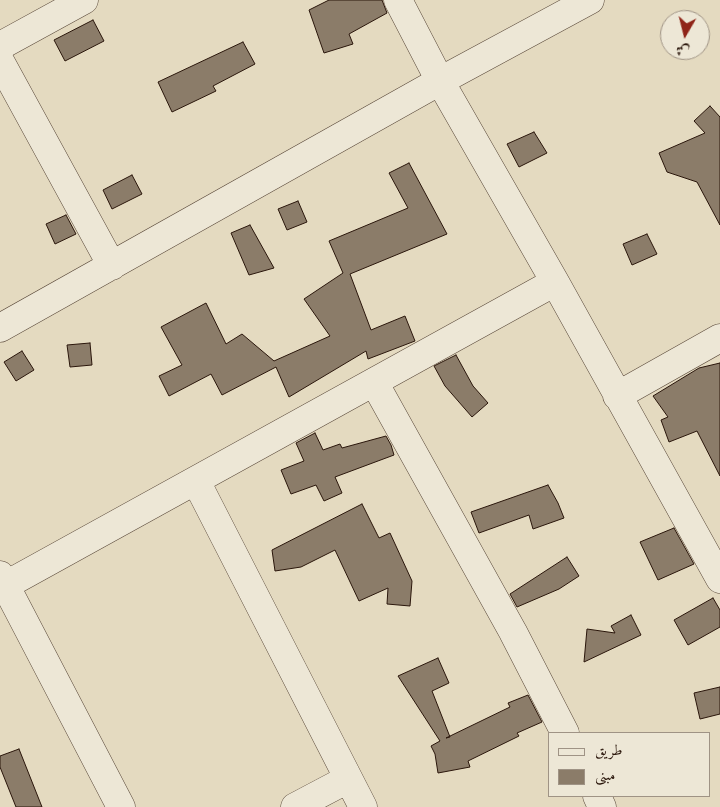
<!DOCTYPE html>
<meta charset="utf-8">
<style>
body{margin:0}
#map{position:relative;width:720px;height:807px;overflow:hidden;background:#e4dac0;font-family:"Sorts Mill Goudy",Amiri,serif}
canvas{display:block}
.legend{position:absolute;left:548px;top:732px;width:162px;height:65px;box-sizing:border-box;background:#ede7d6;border:1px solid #9f9385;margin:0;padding:6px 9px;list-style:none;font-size:15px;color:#2a160b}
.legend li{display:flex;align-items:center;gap:10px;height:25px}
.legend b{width:25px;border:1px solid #9f9385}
.north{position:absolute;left:660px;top:10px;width:50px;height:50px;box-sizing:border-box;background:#ede7d6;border:1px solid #9f9385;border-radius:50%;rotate:188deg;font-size:14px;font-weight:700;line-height:20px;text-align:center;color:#2a160b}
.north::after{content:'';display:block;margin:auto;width:18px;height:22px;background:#8f2418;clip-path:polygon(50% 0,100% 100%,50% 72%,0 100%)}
</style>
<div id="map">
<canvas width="720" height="807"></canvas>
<ul class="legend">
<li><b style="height:6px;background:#ede7d6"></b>طريق</li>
<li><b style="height:14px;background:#8b7c69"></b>مبنى</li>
</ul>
<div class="north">ش</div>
</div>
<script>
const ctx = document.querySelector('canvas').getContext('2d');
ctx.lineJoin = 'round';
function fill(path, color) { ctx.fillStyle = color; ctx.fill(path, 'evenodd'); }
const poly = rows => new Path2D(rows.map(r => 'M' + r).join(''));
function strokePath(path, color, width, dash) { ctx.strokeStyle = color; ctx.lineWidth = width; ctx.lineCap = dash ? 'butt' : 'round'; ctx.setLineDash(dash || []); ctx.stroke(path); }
const building = poly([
 [329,0,382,0,387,13,349,34,353,44,324,53,309,10,329,0],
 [93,20,104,41,65,61,54,40,93,20],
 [243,42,255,64,213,86,216,91,172,112,158,82,243,42],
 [710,106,720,117,720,225,697,182,667,172,659,153,705,133,694,121,710,106],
 [534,132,547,153,519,167,507,144,534,132],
 [409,163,447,234,350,274,371,330,405,316,415,341,368,359,366,351,289,397,276,367,222,395,211,374,169,396,159,376,182,365,161,327,206,303,226,344,242,334,274,361,330,336,304,299,343,273,329,241,408,208,389,173,409,163],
 [132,175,142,194,112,209,103,190,132,175],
 [298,201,307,222,287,230,278,209,298,201],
 [66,215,76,234,55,244,46,224,66,215],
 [250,225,274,268,249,275,231,233,250,225],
 [647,234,657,254,632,265,623,244,647,234],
 [90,343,92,365,70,367,67,345,90,343],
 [22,351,34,370,16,381,4,362,22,351],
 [456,355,473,386,488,403,472,417,445,386,434,366,456,355],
 [720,363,720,476,697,431,669,442,661,420,668,417,653,396,699,368,720,363],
 [315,433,323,450,340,444,342,448,386,436,391,445,394,455,335,477,342,493,324,501,316,485,291,494,281,470,304,461,296,443,315,433],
 [548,485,558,503,564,518,533,529,529,515,479,533,471,512,548,485],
 [362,504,379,538,390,533,412,581,410,606,387,604,388,588,359,601,335,550,301,567,275,571,272,550,362,504],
 [674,528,694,564,658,580,640,542,674,528],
 [567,557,579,576,559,589,517,607,510,594,567,557],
 [713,598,720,610,720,627,688,645,674,620,713,598],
 [631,615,641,635,584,662,587,629,615,633,611,626,631,615],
 [438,658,449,683,432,691,450,737,446,738,510,707,508,703,528,695,542,722,517,733,519,736,468,761,470,767,438,773,435,754,431,746,440,741,398,676,438,658],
 [720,687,720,714,700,719,694,693,720,687],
 [19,749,42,807,16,807,0,767,0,756,19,749]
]);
const minor = poly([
 [398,0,440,81,555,282,720,579],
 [0,46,84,0],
 [0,61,112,266],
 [0,328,440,81,590,0],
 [374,382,513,632,565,733],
 [617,396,720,338],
 [196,481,363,807],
 [0,575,121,807],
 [6,585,555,282],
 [597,796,602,807],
 [295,807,348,779]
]);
fill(building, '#8b7c69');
strokePath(building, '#2a160b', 1);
strokePath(minor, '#584738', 29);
strokePath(minor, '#ede7d6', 28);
</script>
